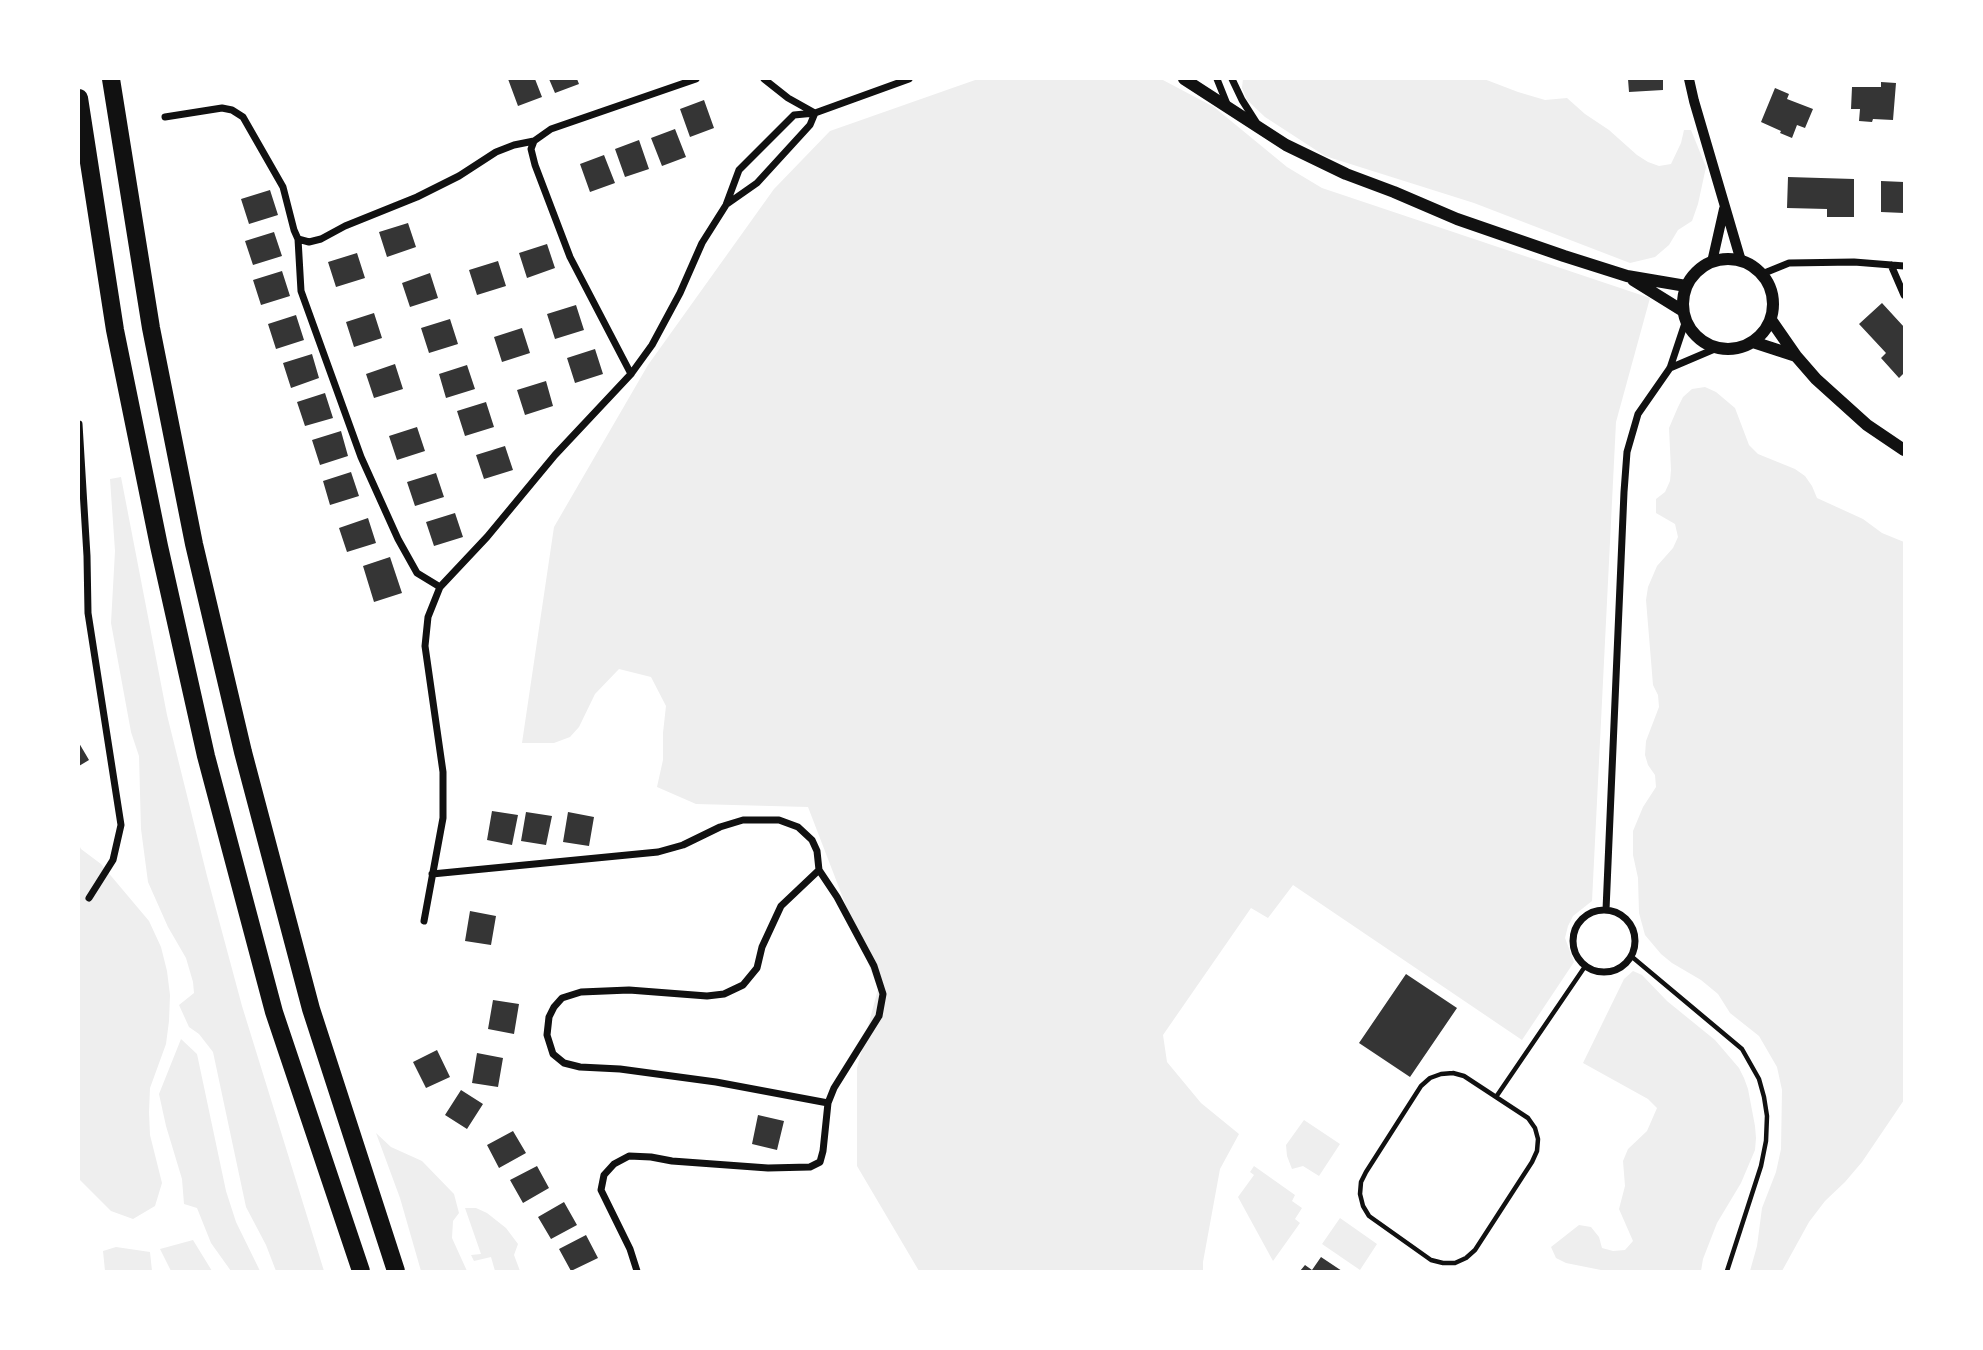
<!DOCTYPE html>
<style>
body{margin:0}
#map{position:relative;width:1983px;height:1350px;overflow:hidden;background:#fff;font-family:Raleway,sans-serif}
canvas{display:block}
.frame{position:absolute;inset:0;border:80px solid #fff;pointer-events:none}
</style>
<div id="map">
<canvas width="1983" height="1350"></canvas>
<div class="frame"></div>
</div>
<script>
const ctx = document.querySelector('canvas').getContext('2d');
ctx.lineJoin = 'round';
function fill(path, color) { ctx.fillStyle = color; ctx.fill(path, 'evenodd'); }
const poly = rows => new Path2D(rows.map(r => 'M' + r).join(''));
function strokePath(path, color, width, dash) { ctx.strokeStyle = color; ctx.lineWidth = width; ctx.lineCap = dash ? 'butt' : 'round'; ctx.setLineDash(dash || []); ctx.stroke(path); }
const green = poly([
 [978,79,1161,79,1214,107,1287,167,1322,188,1650,298,1616,422,1592,901,1573,916,1568,926,1565,938,1574,962,1522,1040,1293,885,1268,918,1251,908,1163,1035,1167,1062,1201,1103,1239,1134,1220,1169,1203,1262,1203,1271,919,1271,857,1166,857,1068,878,989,808,807,696,804,657,787,663,760,663,733,666,706,651,677,619,669,595,694,579,727,570,737,554,743,522,743,554,527,648,365,774,189,830,131],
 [1243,79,1484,79,1518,92,1545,100,1567,98,1585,114,1609,130,1637,155,1648,162,1659,166,1671,164,1681,143,1684,130,1691,130,1706,167,1698,204,1692,221,1678,230,1669,245,1655,257,1630,263,1474,203,1325,156,1265,117,1247,100,1242,88],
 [1705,387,1716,392,1735,408,1749,445,1758,454,1795,469,1805,476,1812,486,1817,498,1863,519,1882,533,1904,542,1904,1100,1862,1162,1845,1182,1825,1201,1809,1222,1782,1271,1750,1271,1757,1246,1762,1208,1776,1172,1781,1149,1782,1090,1777,1067,1759,1036,1730,1013,1718,994,1701,980,1672,963,1661,954,1645,935,1639,913,1638,878,1633,855,1633,831,1643,807,1656,787,1655,775,1648,765,1645,755,1646,741,1659,707,1658,695,1653,685,1646,600,1648,587,1657,566,1673,548,1678,537,1675,524,1656,513,1656,499,1665,492,1670,481,1671,470,1669,428,1678,407,1683,397,1692,389],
 [121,477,167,715,207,876,242,1006,324,1271,276,1271,266,1245,246,1207,213,1052,199,1034,189,1027,179,1005,194,993,193,982,186,958,168,927,148,882,141,829,139,756,131,732,111,623,115,551,110,479],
 [79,845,81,849,101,864,149,921,161,947,167,971,170,995,169,1021,166,1044,150,1088,149,1112,150,1135,162,1183,155,1206,133,1219,111,1211,79,1179],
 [1633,971,1642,975,1667,1001,1715,1040,1739,1068,1744,1078,1748,1089,1755,1126,1756,1138,1755,1150,1741,1183,1717,1223,1703,1259,1701,1271,1606,1271,1566,1263,1556,1258,1551,1247,1579,1225,1591,1227,1599,1237,1602,1248,1613,1251,1625,1250,1633,1241,1619,1209,1625,1186,1623,1161,1628,1149,1647,1131,1657,1108,1648,1099,1583,1063,1624,979],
 [181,1039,197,1054,226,1191,236,1222,260,1271,231,1271,211,1243,197,1208,184,1204,182,1179,166,1126,159,1094],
 [1304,1120,1340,1144,1319,1176,1303,1166,1292,1169,1287,1156,1286,1145],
 [376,1133,391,1147,422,1161,454,1194,459,1213,453,1221,452,1238,467,1271,421,1271,400,1198],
 [1254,1166,1295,1195,1292,1201,1302,1208,1295,1219,1300,1223,1273,1261,1238,1197,1254,1175,1250,1172],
 [476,1208,487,1213,506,1228,518,1244,514,1255,520,1271,495,1271,491,1257,474,1261,471,1255,481,1254,465,1208],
 [1340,1218,1377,1244,1360,1270,1322,1244],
 [193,1240,212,1271,171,1271,160,1249],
 [116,1247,150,1252,152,1271,105,1271,103,1251]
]);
const building = poly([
 [508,79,535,79,542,97,518,106],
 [549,79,577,79,579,84,555,93],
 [1628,79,1663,79,1663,90,1629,92],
 [1881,82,1896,83,1893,120,1873,119,1872,122,1859,121,1860,109,1851,109,1852,87,1881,87],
 [1775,88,1789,94,1787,99,1813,109,1805,128,1797,125,1792,138,1780,133,1781,131,1761,122],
 [704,100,714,128,690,137,680,109],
 [675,129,686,157,662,166,651,138],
 [639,140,649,169,625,177,615,149],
 [604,155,615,183,590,192,580,164],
 [1788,177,1854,179,1854,217,1827,217,1827,209,1787,208],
 [1881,181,1904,182,1904,213,1881,212],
 [270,190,278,215,249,224,241,199],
 [408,223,416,247,387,257,379,232],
 [274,232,282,256,253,265,245,241],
 [547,244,555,268,527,278,519,253],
 [357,253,365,278,336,287,328,262],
 [498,261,506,286,477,295,469,270],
 [282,271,290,296,261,305,253,280],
 [430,273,438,298,410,307,402,283],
 [1882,303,1904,327,1904,373,1899,378,1881,358,1886,353,1859,324],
 [576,305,584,330,555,339,547,314],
 [374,313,382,338,354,347,346,322],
 [296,315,304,340,276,349,268,324],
 [450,319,458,344,429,353,421,328],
 [522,328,530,353,502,362,494,337],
 [595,349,603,374,575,383,567,358],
 [312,354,319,378,291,388,283,363],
 [395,364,403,389,374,398,366,374],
 [467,365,475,389,446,398,439,374],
 [546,381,553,406,525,415,517,390],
 [325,393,333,418,305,426,297,402],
 [486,402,494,427,465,436,457,411],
 [417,427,425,451,397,460,389,436],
 [341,431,348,456,320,465,312,440],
 [505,446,513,470,484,479,476,455],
 [351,472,359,496,330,505,323,481],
 [436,473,444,497,415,506,407,482],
 [455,513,463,537,434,546,426,522],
 [368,518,376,543,347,552,339,528],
 [390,557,402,593,374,602,363,566],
 [79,743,89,760,79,766],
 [492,811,518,815,512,845,487,840],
 [526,812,552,816,546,845,521,841],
 [568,812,594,817,589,846,563,842],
 [470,911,496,916,491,945,465,941],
 [1406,974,1457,1008,1410,1077,1359,1043],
 [493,1000,519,1004,514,1034,488,1029],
 [437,1050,450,1077,426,1088,413,1062],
 [477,1053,503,1058,498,1087,472,1083],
 [461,1090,483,1104,467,1129,445,1115],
 [758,1115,784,1121,777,1150,752,1144],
 [513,1131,526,1153,499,1168,487,1145],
 [537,1166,549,1188,523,1203,510,1180],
 [564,1202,577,1225,551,1239,538,1217],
 [586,1235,598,1258,571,1271,559,1249],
 [1321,1257,1342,1271,1300,1271,1305,1265,1312,1270]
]);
const service = poly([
 [1631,956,1742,1049,1759,1079,1764,1097,1767,1116,1766,1141,1761,1166,1727,1271],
 [1453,1073,1464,1076,1528,1118,1535,1128,1538,1139,1537,1151,1532,1162,1475,1250,1466,1258,1455,1263,1443,1263,1431,1260,1369,1216,1363,1206,1360,1194,1361,1182,1366,1172,1421,1086,1430,1078,1441,1074,1453,1073],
 [1496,1097,1586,965]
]);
const minor = poly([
 [764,79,788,98,813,112],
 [1217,79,1227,104],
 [1232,79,1242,100,1256,122],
 [165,117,222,108,232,110,243,117,283,187,294,230,298,239,301,291,361,457,398,539,417,573,440,587],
 [727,204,757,183,810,125,815,113],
 [298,239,309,242,321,239,345,226,417,197,459,176,496,152,514,145,534,141],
 [1891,265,1904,295],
 [1762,274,1789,263,1854,262,1904,266],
 [1670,368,1717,348],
 [631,374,570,257,535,165,531,149,534,141,551,129,696,79],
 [79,424,87,556,88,613,121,825,113,860,89,898],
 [432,874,658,852,683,845,720,827,743,820,779,820,798,827,812,840,817,851,819,870,781,906,762,947,757,968,743,985,724,994,707,996,629,990,581,992,562,998,554,1007,549,1017,547,1035,553,1054,564,1063,580,1067,620,1069,716,1082,828,1103],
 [1606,910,1624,492,1627,452,1638,414,1670,368,1686,320],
 '1573 941a31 31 0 1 1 62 0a31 31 0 1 1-62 0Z',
 [424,921,443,818,443,772,425,646,428,617,440,587,487,537,555,455,631,374,652,345,680,293,702,243,726,205,739,170,794,115,815,113,909,79],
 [637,1271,630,1249,601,1190,604,1175,614,1164,629,1156,651,1157,672,1161,768,1168,810,1167,820,1162,823,1151,828,1103,834,1088,879,1016,883,994,874,966,837,897,819,870]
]);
const tertiary = poly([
 [1689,79,1694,101,1741,261],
 [1712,262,1724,209]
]);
const secondary = poly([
 [1184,79,1286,145,1346,174,1394,192,1457,219,1564,256,1627,276,1686,286],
 '1683 304a45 45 0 1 1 90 0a45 45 0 1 1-90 0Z',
 [1633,280,1683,311],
 [1771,320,1796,356,1816,379,1867,425,1904,450],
 [1753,342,1796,356]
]);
const motorway = poly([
 [111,79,151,328,194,544,243,752,311,1009,396,1271],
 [79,98,115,330,159,546,206,756,274,1012,361,1271]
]);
fill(green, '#eee');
fill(building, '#353535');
strokePath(service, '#111', 4.5);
strokePath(minor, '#111', 7);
strokePath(tertiary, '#111', 10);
strokePath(secondary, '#111', 12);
strokePath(motorway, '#111', 18);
</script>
